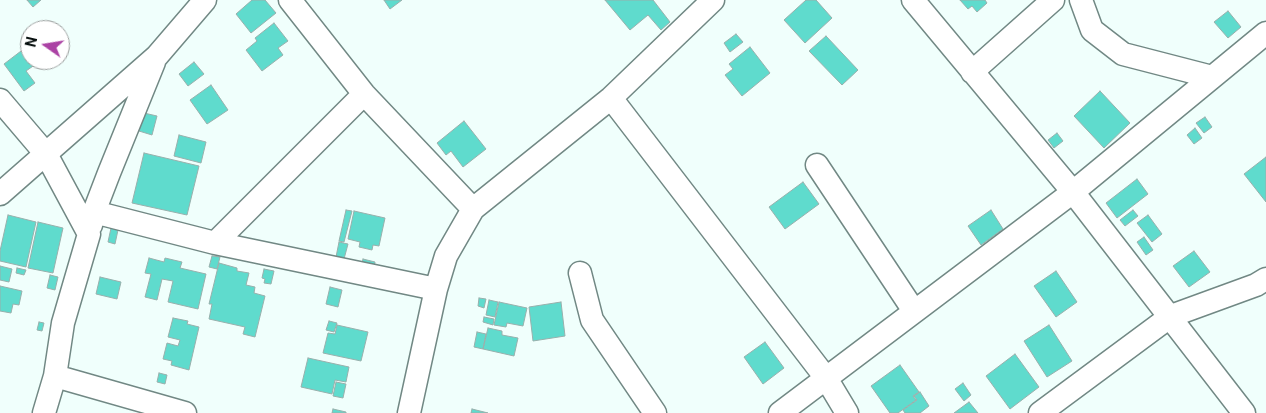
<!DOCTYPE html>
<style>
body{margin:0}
#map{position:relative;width:1266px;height:413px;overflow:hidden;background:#f0fffc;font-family:Roboto,sans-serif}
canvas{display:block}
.north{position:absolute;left:20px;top:20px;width:50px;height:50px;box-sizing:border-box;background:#fff;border:1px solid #9b9f9e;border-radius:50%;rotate:283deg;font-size:14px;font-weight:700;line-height:20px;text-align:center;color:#060e0d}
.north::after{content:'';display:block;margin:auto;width:18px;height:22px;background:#ab42a4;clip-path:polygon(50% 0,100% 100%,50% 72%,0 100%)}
</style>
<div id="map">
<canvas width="1266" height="413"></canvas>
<div class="north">N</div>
</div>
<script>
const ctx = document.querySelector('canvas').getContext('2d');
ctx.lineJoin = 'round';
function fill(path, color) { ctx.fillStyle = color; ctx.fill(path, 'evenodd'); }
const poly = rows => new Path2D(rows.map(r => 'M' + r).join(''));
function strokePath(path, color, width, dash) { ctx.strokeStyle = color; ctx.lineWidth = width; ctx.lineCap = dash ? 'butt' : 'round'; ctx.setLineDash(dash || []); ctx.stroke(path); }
const building = poly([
 [27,0,41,0,33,7,27,0],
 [252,0,265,0,276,13,251,33,236,14,252,0],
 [384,0,402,0,390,9,384,0],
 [605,0,653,0,670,22,661,30,648,15,630,30,605,0],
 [806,0,816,0,832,18,805,43,784,20,806,0],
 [960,0,985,0,987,3,977,12,972,6,968,9,960,0],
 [1228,11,1241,27,1228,38,1214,22,1228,11],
 [274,23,288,41,278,48,283,55,262,71,246,50,257,41,255,38,274,23],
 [736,34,743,42,730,52,724,43,736,34],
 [826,36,858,70,842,85,809,51,826,36],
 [750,47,770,73,742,96,725,75,733,69,729,64,750,47],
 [25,48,30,56,30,60,33,60,36,64,26,71,35,83,24,91,4,64,25,48],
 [194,62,204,74,188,86,179,74,194,62],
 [211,85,228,110,207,124,190,100,211,85],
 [1100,91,1130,123,1104,148,1074,116,1100,91],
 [144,113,157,116,152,135,139,131,144,113],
 [1205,117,1212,127,1204,133,1196,123,1205,117],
 [464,121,486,149,463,167,451,151,446,155,437,143,464,121],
 [1195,128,1202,138,1194,144,1187,135,1195,128],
 [1057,133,1063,141,1054,148,1048,140,1057,133],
 [179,135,206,142,201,163,174,156,179,135],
 [144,153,199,166,187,215,132,203,144,153],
 [1266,157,1266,202,1244,174,1266,157],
 [1137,179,1148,194,1117,218,1106,203,1137,179],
 [803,182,819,204,785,229,769,207,803,182],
 [346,210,352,211,344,242,339,241,346,210],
 [991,210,1003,229,981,245,968,226,991,210],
 [1133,210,1138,216,1125,226,1120,220,1133,210],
 [354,211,385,218,379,246,373,245,372,250,359,247,360,242,348,239,354,211],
 [8,215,36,222,26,267,0,261,0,251,8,215],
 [1148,215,1162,234,1152,242,1137,223,1148,215],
 [38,222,63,228,53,273,28,268,38,222],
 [111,228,118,230,115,244,108,242,111,228],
 [1144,237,1153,250,1146,255,1137,242,1144,237],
 [339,242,348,244,344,259,336,257,339,242],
 [1194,251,1210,272,1189,287,1173,266,1194,251],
 [212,256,220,257,217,269,209,267,212,256],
 [149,258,164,262,165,258,182,262,180,268,206,274,198,309,168,302,173,281,162,279,157,300,145,297,151,274,145,273,149,258],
 [363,259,375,262,374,270,361,267,363,259],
 [219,263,237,268,237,271,249,273,246,285,255,287,254,293,265,296,255,337,243,334,245,327,209,319,212,304,209,304,219,263],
 [0,266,12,269,9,282,0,280,0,266],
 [17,268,26,270,24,275,16,273,17,268],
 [264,269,274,271,271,284,264,283,265,279,262,278,264,269],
 [1056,271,1077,302,1056,317,1034,286,1056,271],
 [50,275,58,277,55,290,47,288,50,275],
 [100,277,121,282,117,299,96,294,100,277],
 [0,286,22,291,19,305,13,304,11,313,0,311,0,286],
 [330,287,342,290,338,307,326,304,330,287],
 [479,298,486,299,484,308,478,306,479,298],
 [489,300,498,302,495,317,486,315,489,300],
 [499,302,527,308,523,326,507,323,506,327,494,325,499,302],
 [561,302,565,336,533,341,529,307,561,302],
 [484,317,494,319,493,325,483,322,484,317],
 [173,318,188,321,187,324,199,327,189,370,171,365,172,361,163,359,167,343,178,346,180,340,168,337,173,318],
 [329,321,337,323,334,332,326,330,329,321],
 [39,322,44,323,42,331,37,330,39,322],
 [337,325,368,332,361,361,323,353,328,333,335,334,337,325],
 [1049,325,1072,361,1047,377,1024,341,1049,325],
 [488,328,502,331,502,335,518,338,514,356,483,349,488,328],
 [477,332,486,334,483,349,474,347,477,332],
 [765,342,784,368,763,384,744,357,765,342],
 [1015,354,1039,387,1010,409,986,376,1015,354],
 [308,358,349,367,346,382,335,380,332,394,301,387,308,358],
 [900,365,919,392,913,396,916,400,898,413,890,413,871,386,900,365],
 [159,373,167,375,165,384,157,382,159,373],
 [336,382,346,384,343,398,333,396,336,382],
 [963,383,971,395,964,401,955,389,963,383],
 [920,392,929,406,920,413,905,413,903,410,917,400,914,396,920,392],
 [969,402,978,413,954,413,969,402],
 [333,409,346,412,346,413,332,413,333,409],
 [472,409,488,413,471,413,472,409]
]);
const minor = poly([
 [290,0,364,94,473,209],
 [913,0,1073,192,1244,413],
 [1081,0,1092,30,1123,54,1212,77],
 [972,72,1053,0],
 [611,98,826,378,847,413],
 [0,100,46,154,89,234,63,323,55,376,44,413],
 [817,165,914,311],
 [0,194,157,56,205,0],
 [94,212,215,243,436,289],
 [91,225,94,212,109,173,154,62],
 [215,243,364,94],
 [580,273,592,320,655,413],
 [55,376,185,413],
 [409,413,436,289,446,256,473,209,611,98,713,0],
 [780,413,1073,192,1266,33],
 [1040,413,1171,316,1256,285,1266,279]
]);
fill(building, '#5fdbcd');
strokePath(building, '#98b0ac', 1);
strokePath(minor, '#718884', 25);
strokePath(minor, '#fff', 22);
</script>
